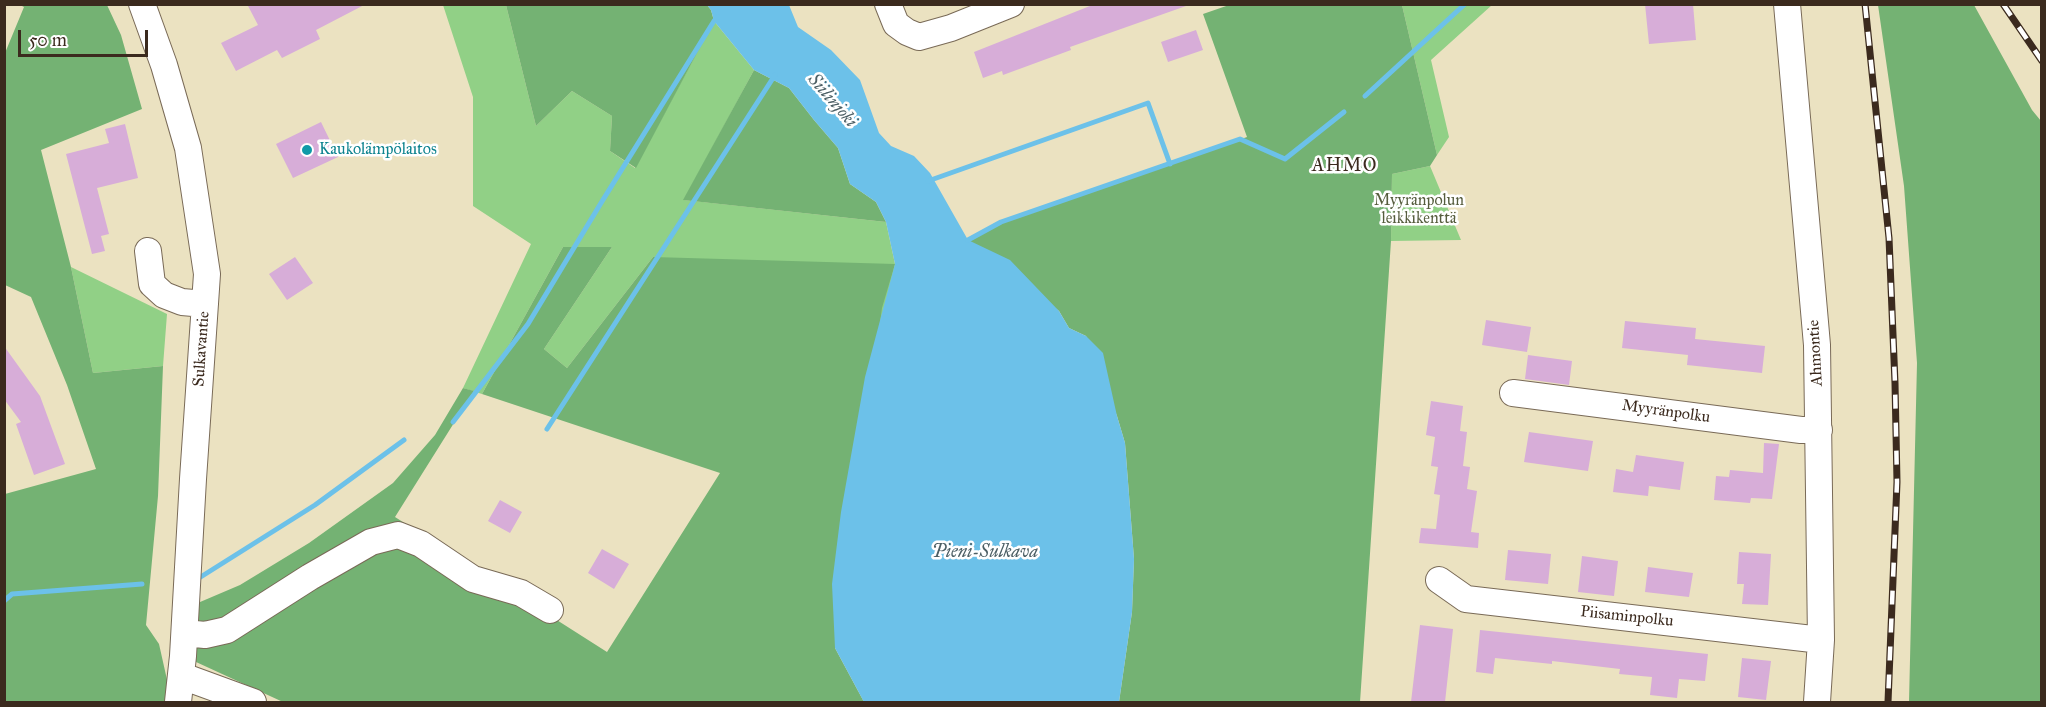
<!DOCTYPE html>
<meta charset="utf-8">
<style>
body{margin:0}
#map{position:relative;width:2046px;height:707px;overflow:hidden;background:#ebe2c1;font-family:"IM FELL Great Primer",serif}
canvas{display:block}
.frame{position:absolute;inset:0;border:6px solid #3b2a1e;pointer-events:none}
.scale{position:absolute;left:18px;top:30px;width:130px;height:27px;box-sizing:border-box;border:3px solid #3b2a1e;border-top:0;padding-left:8px;font-size:18px;line-height:21px;white-space:nowrap;color:#3b2a1e;-webkit-text-stroke:4px #fff;paint-order:stroke}
</style>
<div id="map">
<canvas width="2046" height="707"></canvas>
<div class="frame"></div>
<div class="scale">50 m</div>
</div>
<script>
const ctx = document.querySelector('canvas').getContext('2d');
ctx.lineJoin = 'round';
function fill(path, color) { ctx.fillStyle = color; ctx.fill(path, 'evenodd'); }
const poly = rows => new Path2D(rows.map(r => 'M' + r).join(''));
function strokePath(path, color, width, dash) { ctx.strokeStyle = color; ctx.lineWidth = width; ctx.lineCap = dash ? 'butt' : 'round'; ctx.setLineDash(dash || []); ctx.stroke(path); }
function label(font, color, halo, rows, align = 'center') {
  ctx.font = font + ' "IM FELL Great Primer",serif'; ctx.lineWidth = 5; ctx.setLineDash([]); ctx.textBaseline = 'middle'; ctx.strokeStyle = halo; ctx.fillStyle = color; for (const [text, x, y, turn = 0] of rows) {
    ctx.save(); ctx.translate(x, y); ctx.rotate((+turn || 0) * Math.PI / 180); ctx.textAlign = isNaN(turn) ? turn : align; if (halo) ctx.strokeText(text, 0, 0); ctx.fillText(text, 0, 0); ctx.restore();
  }
}
const green = poly([
 [443,5,506,5,536,126,572,91,612,116,610,151,635,168,714,21,754,70,684,200,886,222,895,264,864,702,653,257,567,368,544,349,612,247,563,247,482,394,463,388,531,244,473,206,473,97],
 [1402,5,1492,5,1431,60,1449,137,1437,155],
 [1430,166,1461,240,1391,241,1392,174],
 [71,267,167,314,163,366,93,373]
]);
const forest = poly([
 [1232,4,1402,5,1437,155,1430,166,1392,174,1391,241,1360,702,1119,702,1132,612,1134,559,1125,443,1117,416,1086,336,1069,328,1059,311,968,240,1001,222,1247,137,1203,14],
 [20,5,107,5,121,35,142,109,41,150,71,267,93,373,163,366,158,496,146,625,159,644,172,702,5,702,5,494,96,469,67,385,31,297,5,285,5,53,24,7],
 [506,5,707,5,711,10,714,21,636,168,610,151,612,116,572,91,536,126],
 [1878,5,1974,5,2032,110,2041,121,2041,702,1909,702,1917,363,1904,186],
 [754,70,789,88,814,120,838,148,850,184,876,202,886,222,683,200],
 [563,247,612,247,544,349,567,368,653,257,895,264,882,308,835,648,864,702,283,702,183,656,186,608,240,585,309,543,393,483,435,435,463,388,474,391,395,517,607,652,720,473,482,394]
]);
const water = poly([
 [707,5,789,5,798,27,831,50,860,80,879,133,891,146,914,156,930,173,968,240,1010,260,1059,311,1069,328,1086,336,1103,353,1117,416,1125,443,1134,559,1132,612,1119,702,864,702,835,648,832,584,841,512,865,377,895,264,886,222,876,202,850,184,838,148,814,120,789,88,754,70,714,21,711,10]
]);
const stream = poly([
 [1365,96,1465,4],
 [928,181,1148,103,1170,164],
 [968,240,1001,222,1240,139,1285,159,1344,112],
 [453,422,528,324,601,203,714,21,718,17],
 [547,429,775,75],
 [199,578,315,505,404,440],
 [4,601,12,594,142,584]
]);
const building = poly([
 [247,4,366,4,316,30,320,39,282,58,277,50,236,71,221,43,258,25],
 [1095,4,1186,4,1186,6,1070,47,1071,50,1003,75,1002,71,983,78,974,52],
 [1645,4,1693,4,1696,40,1649,44],
 [1196,30,1203,50,1168,62,1161,42],
 [321,122,338,157,293,178,276,144],
 [125,124,138,178,97,188,109,234,101,236,105,251,92,254,66,154,109,143,105,129],
 [295,257,313,283,287,300,269,274],
 [1486,320,1531,327,1527,352,1482,345],
 [1625,321,1696,328,1695,339,1765,346,1762,373,1687,365,1688,355,1622,348],
 [4,346,40,396,65,464,34,475,16,424,21,422,4,399],
 [1528,355,1572,361,1569,385,1525,379],
 [1431,401,1463,406,1460,431,1467,432,1463,466,1470,467,1467,489,1477,491,1471,532,1479,533,1478,548,1419,543,1421,528,1436,529,1440,495,1434,494,1438,467,1431,466,1435,437,1426,435],
 [1529,432,1593,441,1588,471,1524,462],
 [1764,443,1779,444,1772,499,1751,498,1750,503,1714,500,1716,476,1729,477,1730,470,1763,473],
 [1636,455,1684,462,1680,490,1649,486,1648,496,1613,492,1616,469,1633,472],
 [500,500,522,512,510,533,488,521],
 [602,549,629,564,614,589,588,573],
 [1508,550,1551,554,1548,584,1505,580],
 [1739,552,1771,554,1768,605,1742,604,1744,584,1737,584],
 [1582,556,1618,561,1614,596,1578,592],
 [1648,567,1693,573,1689,597,1645,592],
 [1420,625,1453,629,1445,702,1411,702],
 [1480,630,1708,654,1705,681,1679,679,1677,698,1650,695,1652,677,1619,674,1620,669,1552,661,1552,664,1495,658,1493,674,1476,672],
 [1742,658,1771,661,1766,700,1738,697]
]);
const minor = poly([
 [142,4,164,65,188,148,207,274,193,479,183,656,178,702],
 [888,4,896,24,907,32,919,37,951,28,1011,4],
 [1787,4,1817,345,1821,640,1817,702],
 [148,251,152,284,164,295,182,302,205,304],
 [1513,393,1801,430,1819,430],
 [1439,580,1466,599,1821,640],
 [185,633,205,635,227,630,310,577,371,542,398,535,421,544,473,579,521,593,550,610],
 [182,676,253,702]
]);
const rail = poly([
 [1865,4,1889,238,1895,383,1897,482,1888,702],
 [2003,4,2042,61]
]);
const markers = [
 [307,150,6,"#0f9aa8"]
];
const cultureNames = [
 ["Kaukolämpölaitos",319,150]
];
const parkNames = [
 ["Myyränpolun",1419,201],
 ["leikkikenttä",1419,219]
];
const streetNames = [
 ["Sulkavantie",202,349,-86],
 ["Ahmontie",1816,353,-93],
 ["Myyränpolku",1666,412,8],
 ["Piisaminpolku",1627,617,6]
];
const waterNames = [
 ["Siilinjoki",832,101,49],
 ["Pieni-Sulkava",985,553]
];
const neighbourhoodNames = [
 ["AHMO",1345,167]
];
fill(green, '#91d086');
fill(forest, '#74b273');
fill(water, '#6cc1e9');
strokePath(stream, '#6cc1e9', 5);
fill(building, '#d7add8');
strokePath(minor, '#796a57', 28);
strokePath(minor, '#fff', 26);
strokePath(rail, '#3b2a1e', 7);
strokePath(rail, '#fff', 4.5, [14]);
for (const [x, y, r, color] of markers) { const dot = new Path2D(); dot.arc(x, y, r, 0, 2 * Math.PI); ctx.fillStyle = color; ctx.fill(dot); strokePath(dot, '#fff', 2); }
label('16px', '#0d838f', '#fff', cultureNames, 'left');
label('16px', '#555c3d', '#fff', parkNames);
label('16px', '#3b2a1e', '#fff', streetNames);
label('italic 18px', '#4c5f65', '#fff', waterNames);
ctx.letterSpacing = '1.5px';
label('18px', '#3b2a1e', '#fff', neighbourhoodNames);
ctx.letterSpacing = '0px';
</script>
